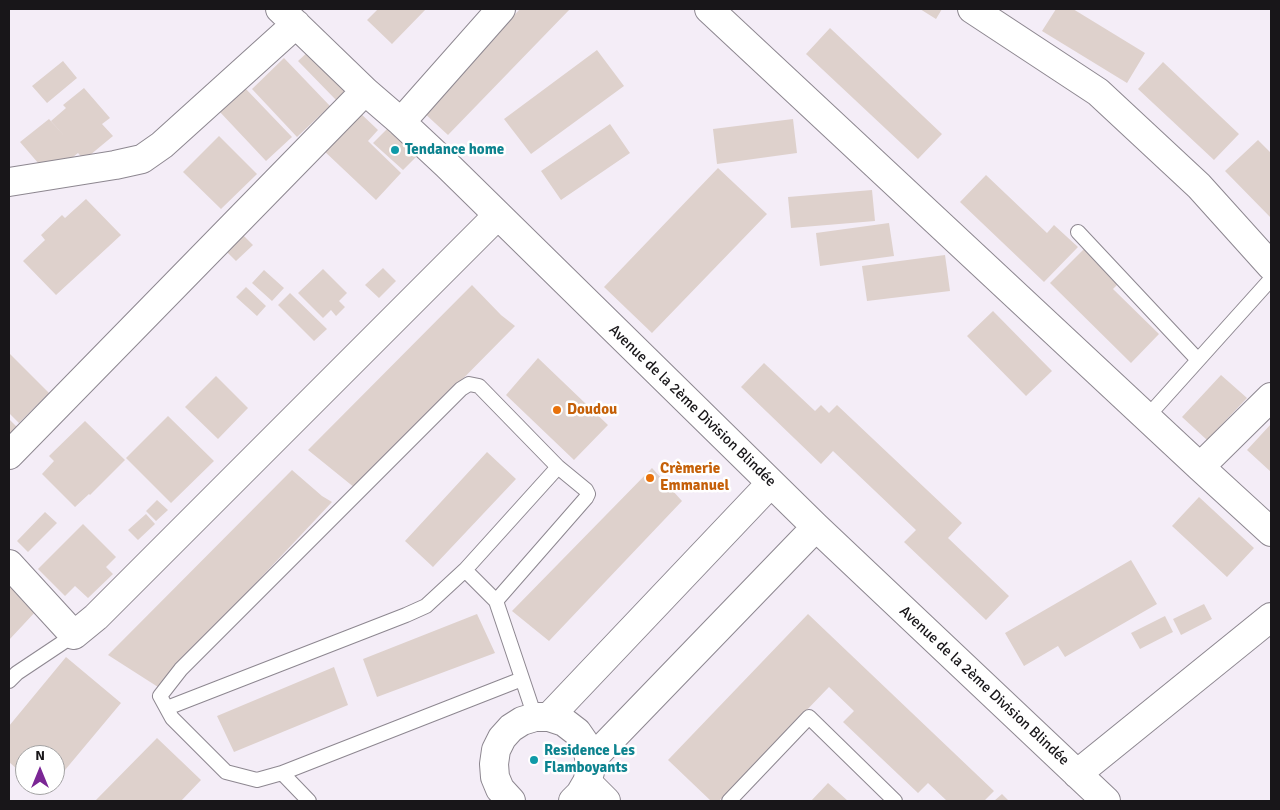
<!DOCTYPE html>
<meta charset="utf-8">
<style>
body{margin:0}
#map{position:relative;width:1280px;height:810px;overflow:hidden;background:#f4edf7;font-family:Signika,sans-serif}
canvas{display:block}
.frame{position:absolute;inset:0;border:10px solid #181619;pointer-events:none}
.north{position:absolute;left:15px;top:745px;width:50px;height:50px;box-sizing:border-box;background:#fff;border:1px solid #a3a2a3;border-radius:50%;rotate:0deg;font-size:14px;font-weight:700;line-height:20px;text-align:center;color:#181619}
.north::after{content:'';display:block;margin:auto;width:18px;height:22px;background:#7b2695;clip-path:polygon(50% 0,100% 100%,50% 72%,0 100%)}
</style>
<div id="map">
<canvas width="1280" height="810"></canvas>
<div class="frame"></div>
<div class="north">N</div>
</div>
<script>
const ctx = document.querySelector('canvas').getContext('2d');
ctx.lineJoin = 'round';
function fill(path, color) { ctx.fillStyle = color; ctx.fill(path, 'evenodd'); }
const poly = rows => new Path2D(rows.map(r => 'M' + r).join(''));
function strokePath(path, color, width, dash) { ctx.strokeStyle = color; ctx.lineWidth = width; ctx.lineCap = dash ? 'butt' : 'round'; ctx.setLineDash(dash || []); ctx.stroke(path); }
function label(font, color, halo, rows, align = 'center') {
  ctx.font = font + ' Signika,sans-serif'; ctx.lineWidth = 5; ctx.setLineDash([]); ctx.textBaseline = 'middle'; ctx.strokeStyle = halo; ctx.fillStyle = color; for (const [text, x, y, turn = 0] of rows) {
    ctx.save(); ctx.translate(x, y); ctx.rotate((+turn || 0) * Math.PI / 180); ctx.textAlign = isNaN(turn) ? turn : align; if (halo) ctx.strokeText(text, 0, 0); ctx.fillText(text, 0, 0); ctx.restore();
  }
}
const building = poly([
 [378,9,426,9,392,44,367,20],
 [520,9,570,9,448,135,422,111],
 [920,9,942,9,936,19],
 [1056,9,1073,9,1145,53,1127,83,1042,31],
 [830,28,942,134,918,159,806,54],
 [311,49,348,88,336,100,298,61],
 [597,50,624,86,531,154,504,119],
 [284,58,330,106,297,137,252,89],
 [63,61,77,78,47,103,32,86],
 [1163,62,1239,134,1214,160,1138,89],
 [84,88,110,118,102,124,113,136,84,160,78,153,62,166,45,171,20,142,49,119,66,138,51,121,66,108,63,105],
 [245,88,292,137,266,161,219,111],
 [358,111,378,130,368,141,401,173,376,200,322,149],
 [793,119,797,153,717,164,713,129],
 [610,124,630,153,561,200,541,171],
 [387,129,417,156,403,170,373,143],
 [219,136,257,174,221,209,183,172],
 [1258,140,1271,153,1271,218,1225,171],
 [718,168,767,214,652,333,604,287],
 [986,175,1047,233,1054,225,1078,247,1044,282,960,202],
 [872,190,875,221,791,228,788,197],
 [86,199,121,235,56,295,23,261,45,240,41,235,62,215,65,218],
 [889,223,894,256,820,266,816,233],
 [241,233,253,245,236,261,224,249],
 [1086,247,1121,281,1113,289,1159,334,1131,363,1050,283],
 [945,255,950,291,867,301,862,266],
 [383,268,396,281,379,298,365,285],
 [323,269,347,293,339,301,345,307,336,316,331,310,323,318,298,293],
 [264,270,284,288,272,301,252,283],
 [472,285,501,315,515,326,355,488,308,450],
 [246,287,266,306,257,316,236,297],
 [290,293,327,329,314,341,278,305],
 [993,311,1052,371,1026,396,967,336],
 [9,353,49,393,19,423,9,413],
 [538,358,608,425,574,460,506,395],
 [764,363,815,411,821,405,829,413,837,405,962,523,948,538,1009,596,986,620,904,542,916,530,833,451,821,464,741,387],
 [1221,375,1247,398,1207,440,1182,417],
 [216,376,248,408,218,439,185,407],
 [168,416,214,461,171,503,126,458],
 [9,419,21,431,9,440],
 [85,421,125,460,90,495,89,494,75,507,42,474,54,461,49,456],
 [1271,424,1271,472,1247,450],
 [487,452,516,479,433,567,405,541],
 [652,468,682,501,549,641,512,611],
 [292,470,322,496,332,502,158,687,108,655],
 [1199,497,1254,548,1227,577,1172,526],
 [157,500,168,510,156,521,146,511],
 [45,512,57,523,28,552,17,541],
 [146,514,155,524,138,540,128,530],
 [83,524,116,557,106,567,113,574,88,598,75,586,65,596,38,569],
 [1131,560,1157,604,1065,657,1058,646,1024,666,1005,633],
 [9,585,37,610,9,640],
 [1204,604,1212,619,1181,635,1173,619],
 [477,614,495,653,377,697,363,659],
 [808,614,994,791,984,801,947,801,928,783,918,793,843,722,854,711,829,687,719,801,711,801,668,760],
 [1165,616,1173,632,1140,649,1131,633],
 [66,657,121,703,55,782,55,755,25,755,25,776,9,762,9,726],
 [334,667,348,705,234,752,217,716],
 [157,738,201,780,181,801,95,801],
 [828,783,848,801,811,801],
 [37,785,52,785,46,793],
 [1002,794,1009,801,994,801]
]);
const lane = poly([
 [1078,232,1198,360],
 [1147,417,1271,279],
 [496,601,586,498,588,494,586,490,558,467,479,386,469,384,461,389,181,669,160,696,172,718,226,772,257,780,282,773,522,679],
 [9,681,17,673,74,635],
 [167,708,406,615,426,606,465,570],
 [535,717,496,601,465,570,558,467],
 [282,773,309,801],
 [729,801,809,717,895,801]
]);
const street = poly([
 [280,9,365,91,401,122,447,165,816,527,1106,801],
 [709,9,1200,467,1271,532],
 [972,9,1098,92,1199,186,1271,266],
 [401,122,501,9],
 [9,182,115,165,142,159,162,145,296,24],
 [9,455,365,91],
 [1200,467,1271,397],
 [9,564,74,635,96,617,497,216],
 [549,717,771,483],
 [590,761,816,527],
 [1077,774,1271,617],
 [587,782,606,801],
 [511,801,500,789,495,777,494,764,496,750,502,738,511,728,522,721,535,717,549,717,564,722,577,732,586,745,590,761,590,772,587,782,580,794,573,801]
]);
const markers = [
 [395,150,5,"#0f9aa8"],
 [557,410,5,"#e8710a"],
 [650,478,5,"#e8710a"],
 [534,760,5,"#0f9aa8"]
];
const cultureNames = [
 ["Tendance home",405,150],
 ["Residence Les",544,751],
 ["Flamboyants",544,768]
];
const streetNames = [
 ["Avenue de la 2ème Division Blindée",692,406,44],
 ["Avenue de la 2ème Division Blindée",984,686,43]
];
const foodNames = [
 ["Doudou",567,410],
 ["Crèmerie",660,469],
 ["Emmanuel",660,486]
];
fill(building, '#ded1cc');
strokePath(lane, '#8d8790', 16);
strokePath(street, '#8d8790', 30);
strokePath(lane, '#fff', 14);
strokePath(street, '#fff', 28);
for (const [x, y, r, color] of markers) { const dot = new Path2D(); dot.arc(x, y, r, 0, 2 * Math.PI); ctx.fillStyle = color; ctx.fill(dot); strokePath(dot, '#fff', 2); }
label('bold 15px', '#0d838f', '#fff', cultureNames, 'left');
label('15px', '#181619', '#fff', streetNames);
label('bold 15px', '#c56008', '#fff', foodNames, 'left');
</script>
